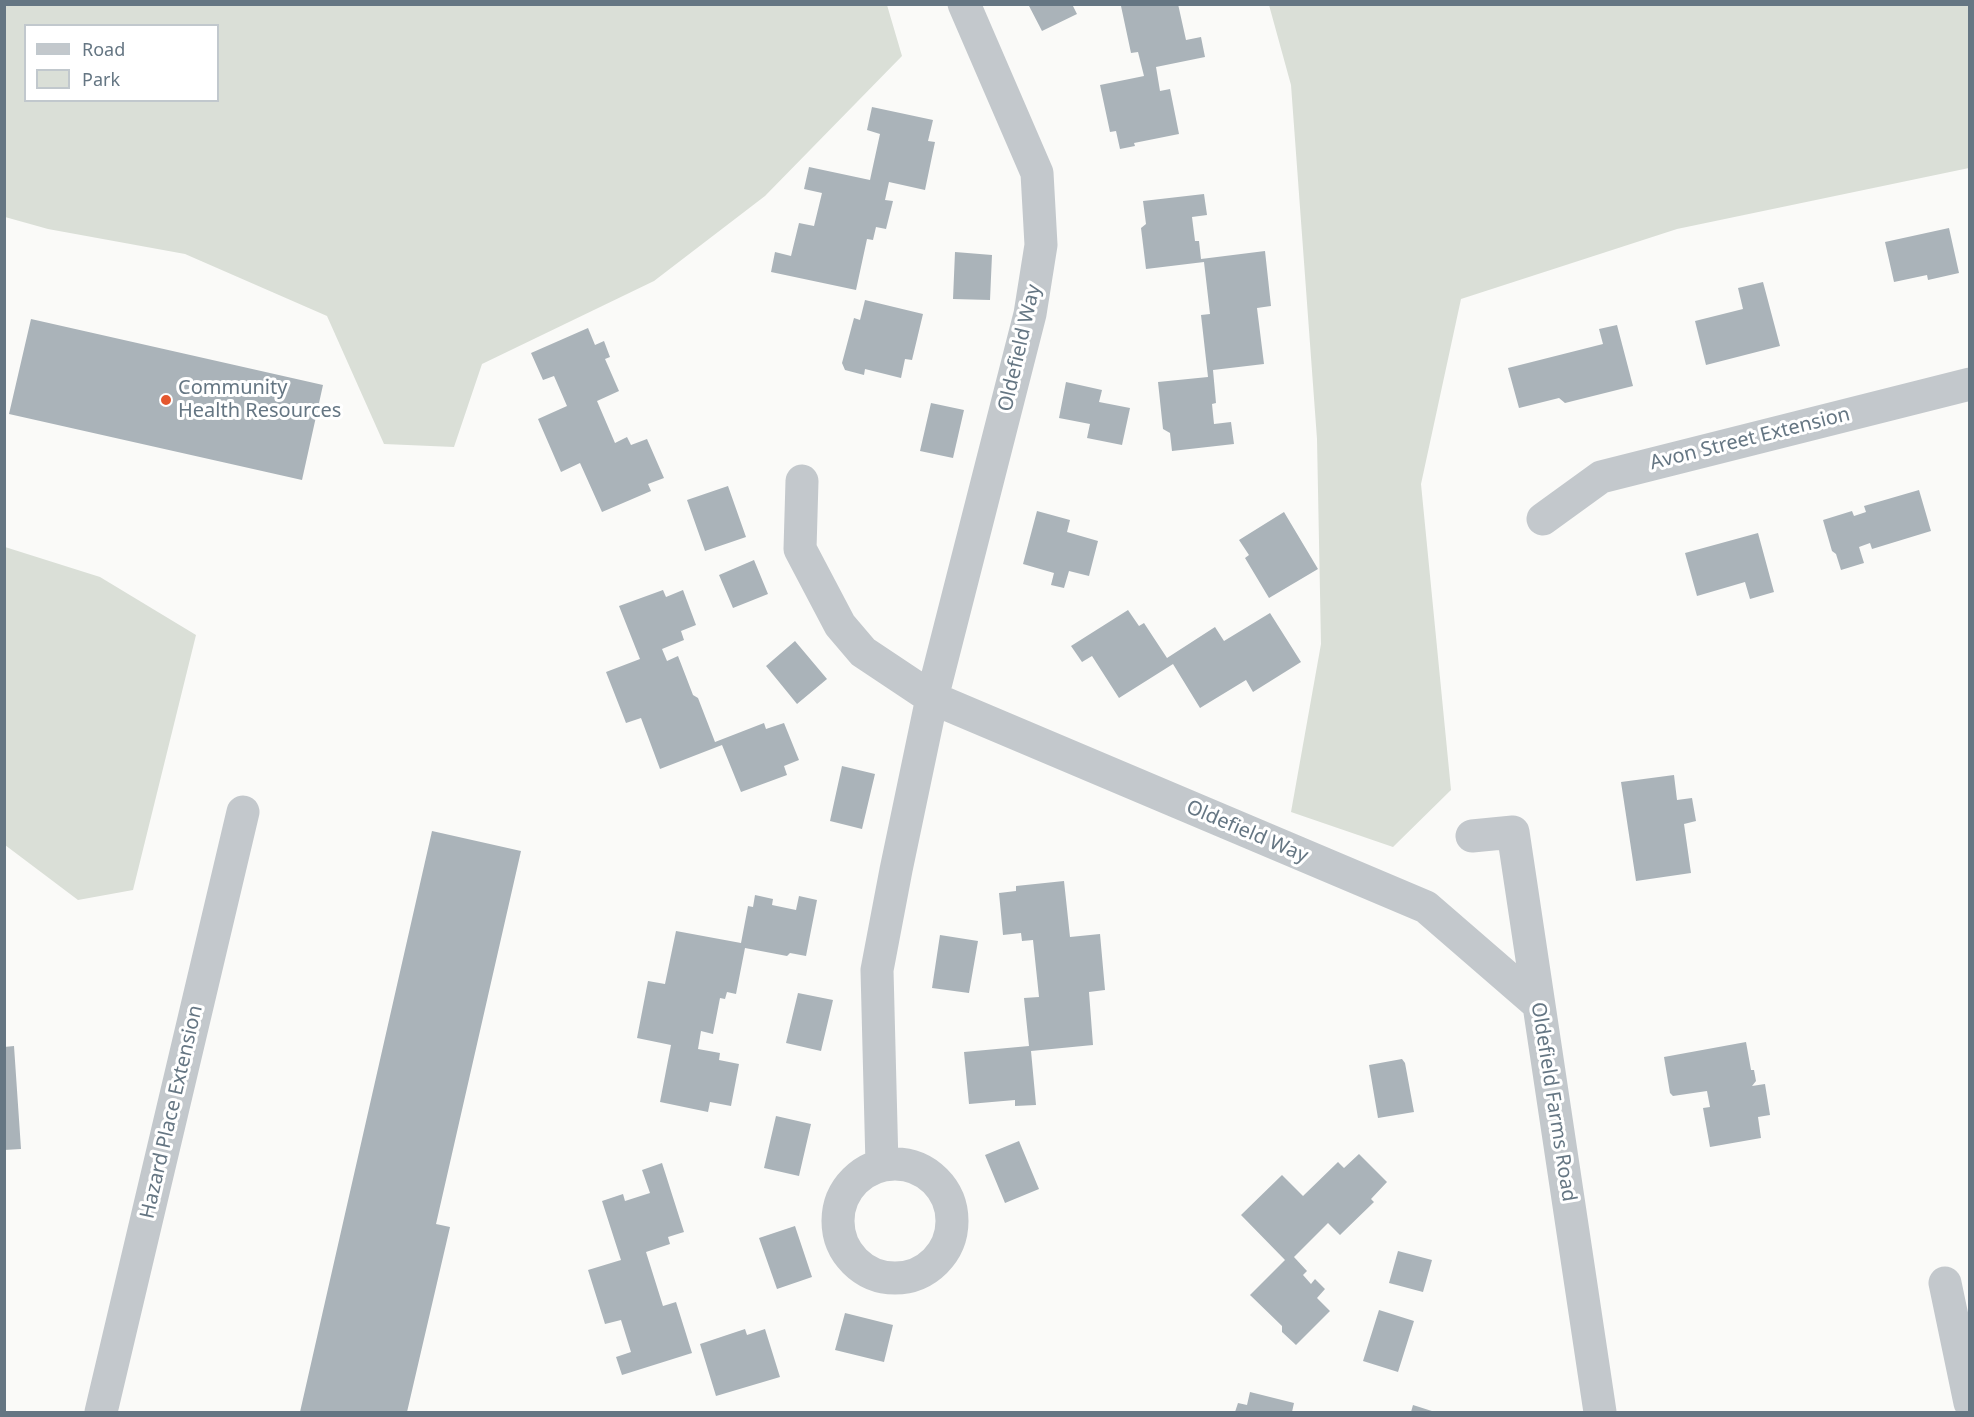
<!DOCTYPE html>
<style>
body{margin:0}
#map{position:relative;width:1974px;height:1417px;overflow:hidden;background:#fafaf8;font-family:"Noto Sans",sans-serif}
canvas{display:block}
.frame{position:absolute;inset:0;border:6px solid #657683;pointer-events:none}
.legend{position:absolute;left:24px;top:24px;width:195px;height:78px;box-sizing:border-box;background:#fff;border:2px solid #c1c8cd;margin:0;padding:8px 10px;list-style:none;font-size:18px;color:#657683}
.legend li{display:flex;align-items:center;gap:12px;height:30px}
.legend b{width:30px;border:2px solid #c1c8cd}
</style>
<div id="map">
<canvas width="1974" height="1417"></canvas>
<div class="frame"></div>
<ul class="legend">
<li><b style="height:8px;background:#c3c8cc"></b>Road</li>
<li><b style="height:16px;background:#dadfd7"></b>Park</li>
</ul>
</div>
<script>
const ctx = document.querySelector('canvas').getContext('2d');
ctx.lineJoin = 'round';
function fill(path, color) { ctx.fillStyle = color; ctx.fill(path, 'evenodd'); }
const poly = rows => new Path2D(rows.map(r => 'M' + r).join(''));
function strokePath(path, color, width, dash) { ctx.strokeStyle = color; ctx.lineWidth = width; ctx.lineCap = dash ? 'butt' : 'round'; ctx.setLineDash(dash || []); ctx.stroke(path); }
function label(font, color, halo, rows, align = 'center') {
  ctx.font = font + ' "Noto Sans",sans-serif'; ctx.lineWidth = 6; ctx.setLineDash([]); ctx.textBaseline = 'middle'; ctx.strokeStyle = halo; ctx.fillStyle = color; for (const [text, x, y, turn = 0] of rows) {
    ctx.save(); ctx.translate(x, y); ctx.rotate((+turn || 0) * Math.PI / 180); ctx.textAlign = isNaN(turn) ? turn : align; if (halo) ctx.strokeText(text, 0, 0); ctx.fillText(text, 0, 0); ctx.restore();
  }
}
const green = poly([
 [4,5,887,5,902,56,765,196,654,281,482,364,454,447,384,444,327,316,185,254,48,229,5,217],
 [26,26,218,26,218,100,26,100],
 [1269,5,1969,5,1969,168,1677,229,1461,299,1421,484,1451,790,1393,847,1291,812,1321,644,1317,439,1291,85],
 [5,547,100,577,196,635,133,890,78,900,5,845]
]);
const building = poly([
 [1028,4,1072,4,1077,14,1042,31],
 [1127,4,1178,4,1186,40,1201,37,1205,57,1156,67,1160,91,1170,89,1179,134,1134,143,1135,146,1120,149,1116,131,1110,132,1100,85,1144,76,1138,52,1131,53,1121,6],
 [872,107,933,120,928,141,935,142,925,190,889,182,885,200,893,201,886,229,876,227,873,240,867,239,856,290,771,272,775,252,791,256,799,223,814,226,822,193,804,189,809,167,870,180,880,134,867,130],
 [1204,194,1207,215,1192,217,1195,241,1199,241,1201,259,1265,251,1271,306,1257,308,1264,364,1213,370,1216,403,1212,404,1214,424,1231,422,1234,444,1172,451,1170,433,1163,429,1158,382,1208,377,1201,315,1210,314,1204,262,1146,269,1141,228,1146,224,1143,201],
 [1949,228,1959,273,1928,280,1927,275,1894,282,1885,242],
 [955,252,992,255,990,300,953,299],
 [1763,282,1780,346,1706,365,1695,321,1743,309,1738,288],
 [865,300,923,314,912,360,905,359,901,378,865,369,864,375,845,370,842,363,854,318,860,320],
 [31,319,323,385,302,480,9,414],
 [1617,325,1633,386,1565,403,1559,398,1519,408,1508,368,1603,344,1599,329],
 [588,328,595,345,604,341,610,357,605,359,619,391,597,401,615,443,627,437,631,445,647,439,664,478,648,484,651,491,602,512,580,463,561,472,538,419,567,406,554,376,543,380,531,353],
 [1066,382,1102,390,1099,402,1130,408,1122,445,1087,438,1090,424,1059,418],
 [931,403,964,410,953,458,920,451],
 [728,486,746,537,705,551,687,500],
 [1919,490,1931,531,1872,549,1870,543,1859,547,1864,563,1841,570,1836,554,1832,551,1823,520,1852,511,1854,516,1866,512,1864,506],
 [1037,511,1070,520,1067,532,1098,541,1089,576,1069,571,1064,588,1051,585,1054,573,1023,564],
 [1284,512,1318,569,1269,598,1245,558,1249,555,1239,540],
 [1758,533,1774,592,1750,599,1745,582,1697,596,1685,553],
 [754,560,768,594,733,608,719,575],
 [663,590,666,597,683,590,696,625,681,631,684,640,662,649,667,661,678,656,693,695,698,698,715,742,764,723,766,729,784,723,799,760,784,766,787,775,741,792,722,745,660,769,641,718,626,723,606,672,640,659,619,606],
 [1128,610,1139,626,1144,623,1167,658,1215,627,1224,641,1270,613,1301,662,1253,692,1246,680,1200,708,1173,664,1119,698,1092,656,1082,662,1071,646],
 [795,641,827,679,797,704,766,666],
 [842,766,875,774,862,829,830,821],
 [1674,775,1677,800,1692,798,1696,821,1684,824,1691,873,1636,881,1621,782],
 [432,831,521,851,436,1224,450,1227,407,1412,300,1412],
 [1064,881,1070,937,1100,934,1105,990,1089,992,1093,1045,1031,1051,1036,1105,1015,1106,1015,1100,969,1104,964,1052,1029,1046,1024,998,1039,997,1033,940,1022,941,1021,933,1003,935,999,893,1016,891,1016,886],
 [755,895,773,899,772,905,796,910,799,896,817,900,806,956,790,953,787,956,745,948,736,994,727,992,725,999,720,998,713,1034,701,1031,698,1049,720,1053,719,1060,739,1064,731,1106,710,1102,708,1112,660,1102,671,1045,637,1038,648,981,665,984,676,931,741,943,748,906,753,907],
 [940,935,978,941,969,993,932,988],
 [798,993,833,1000,821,1051,786,1043],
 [1746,1042,1751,1070,1754,1070,1756,1081,1752,1086,1765,1084,1770,1115,1758,1117,1761,1138,1710,1147,1703,1108,1710,1107,1707,1091,1673,1096,1670,1093,1664,1057],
 [14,1046,21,1149,4,1150,4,1047],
 [1402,1059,1405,1063,1414,1112,1378,1118,1369,1065],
 [776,1116,811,1124,799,1176,764,1168],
 [1019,1141,1039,1189,1005,1203,985,1155],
 [1359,1154,1387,1182,1371,1199,1374,1202,1340,1235,1328,1223,1294,1257,1307,1271,1303,1275,1311,1284,1315,1279,1325,1289,1317,1298,1330,1311,1296,1345,1282,1332,1282,1326,1250,1295,1285,1260,1241,1215,1282,1175,1303,1196,1338,1162,1344,1168],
 [662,1163,684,1232,668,1237,670,1244,646,1252,663,1306,676,1302,692,1353,622,1375,616,1357,631,1352,621,1320,605,1324,588,1270,621,1260,602,1201,623,1194,625,1201,650,1193,642,1170],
 [795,1226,812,1277,777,1289,759,1238],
 [1398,1251,1432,1260,1423,1292,1389,1283],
 [1379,1310,1414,1321,1398,1372,1363,1361],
 [845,1313,893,1325,884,1362,835,1350],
 [745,1329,747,1335,765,1329,780,1377,716,1396,700,1344],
 [1250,1392,1294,1403,1292,1412,1235,1412,1238,1403,1247,1405],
 [1413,1405,1435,1412,1411,1412]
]);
const street = poly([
 [802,481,800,549,840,625,863,652,932,698,1426,907,1538,1004],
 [1543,519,1601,477,1970,384],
 [1472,836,1513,832,1600,1412],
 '838 1221a57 57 0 1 1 114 0a57 57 0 1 1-114 0Z',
 [882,1165,877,970,896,870,932,698,1030,314,1041,245,1037,173,964,4],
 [1945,1283,1970,1403],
 [101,1412,243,812]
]);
const markers = [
 [166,400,6,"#e4572e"]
];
const streetNames = [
 ["Oldefield Way",1020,348,-77],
 ["Avon Street Extension",1750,439,-14],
 ["Oldefield Way",1247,832,23],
 ["Oldefield Farms Road",1553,1102,81],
 ["Hazard Place Extension",172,1112,-77]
];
const poiNames = [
 ["Community",178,388],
 ["Health Resources",178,411]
];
fill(green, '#dadfd7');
fill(building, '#aab3b9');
strokePath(street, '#c3c8cc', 33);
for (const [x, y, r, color] of markers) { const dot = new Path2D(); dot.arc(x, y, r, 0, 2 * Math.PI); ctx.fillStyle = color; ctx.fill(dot); strokePath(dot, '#fff', 2); }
label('20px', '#657683', '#fff', streetNames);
label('20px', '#657683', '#fff', poiNames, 'left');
</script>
